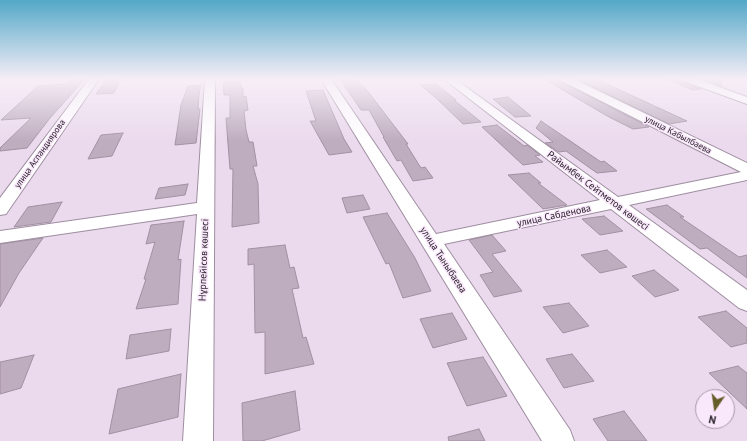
<!DOCTYPE html>
<meta charset="utf-8">
<style>
body{margin:0}
#map{position:relative;width:747px;height:441px;overflow:hidden;background:#ebdaed;font-family:"PT Sans",sans-serif}
canvas{display:block}
.north{position:absolute;left:695px;top:389px;width:40px;height:40px;box-sizing:border-box;background:#f9e7fb;border:1px solid #a699a7;border-radius:50%;rotate:193deg;font-size:11px;font-weight:700;line-height:16px;text-align:center;color:#2a232a}
.north::after{content:'';display:block;margin:auto;width:14px;height:18px;background:#655c29;clip-path:polygon(50% 0,100% 100%,50% 72%,0 100%)}
</style>
<div id="map">
<canvas width="747" height="441"></canvas>
<div class="north">N</div>
</div>
<script>
const ctx = document.querySelector('canvas').getContext('2d');
ctx.lineJoin = 'round';
function fill(path, color) { ctx.fillStyle = color; ctx.fill(path, 'evenodd'); }
const poly = rows => new Path2D(rows.map(r => 'M' + r).join(''));
function strokePath(path, color, width, dash) { ctx.strokeStyle = color; ctx.lineWidth = width; ctx.lineCap = dash ? 'butt' : 'round'; ctx.setLineDash(dash || []); ctx.stroke(path); }
function label(font, color, halo, rows, align = 'center') {
  ctx.font = font + ' "PT Sans",sans-serif'; ctx.lineWidth = 3; ctx.setLineDash([]); ctx.textBaseline = 'middle'; ctx.strokeStyle = halo; ctx.fillStyle = color; for (const [text, x, y, turn = 0] of rows) {
    ctx.save(); ctx.translate(x, y); ctx.rotate((+turn || 0) * Math.PI / 180); ctx.textAlign = isNaN(turn) ? turn : align; if (halo) ctx.strokeText(text, 0, 0); ctx.fillText(text, 0, 0); ctx.restore();
  }
}
const building = poly([
 [71,79,85,79,50,118,27,148,0,151,0,148,31,118,1,120,38,86,66,84,71,79],
 [107,79,121,79,114,93,96,94,107,79],
 [340,79,355,79,366,89,408,144,406,144,421,168,425,167,433,178,413,181,401,160,397,161,383,137,384,137,369,110,361,110,340,79],
 [544,79,560,79,561,82,649,127,633,129,609,117,544,79],
 [577,79,596,79,687,121,669,124,577,79],
 [667,79,682,79,683,82,701,89,693,90,667,79],
 [701,79,721,79,722,86,720,86,701,79],
 [240,81,241,88,243,88,243,97,246,96,248,110,244,111,246,130,249,142,253,142,257,166,253,166,258,184,259,223,232,227,233,169,230,169,226,118,230,118,230,95,224,95,223,82,240,81],
 [436,84,456,100,454,100,481,122,463,124,435,97,420,85,436,84],
 [201,85,199,94,198,109,200,109,196,143,175,145,181,105,188,86,201,85],
 [323,90,344,139,352,152,329,155,310,121,316,121,306,91,323,90],
 [508,97,531,116,515,117,493,99,508,97],
 [541,121,601,162,604,161,617,171,597,173,566,151,559,152,545,143,553,142,536,128,541,121],
 [497,125,524,146,527,145,540,155,535,156,543,162,523,165,482,127,497,125],
 [123,133,112,156,88,159,101,135,123,133],
 [529,173,541,183,538,183,567,205,543,209,508,175,529,173],
 [188,184,185,195,155,199,159,188,188,184],
 [363,195,370,209,347,213,342,198,363,195],
 [62,202,51,222,14,227,28,207,62,202],
 [667,205,684,217,680,217,739,257,747,255,747,278,707,248,700,249,646,209,667,205],
 [387,213,415,258,431,291,403,298,389,263,386,264,363,217,387,213],
 [604,216,623,231,600,235,582,219,604,216],
 [184,221,178,260,181,259,178,304,136,309,146,279,144,279,155,242,146,244,151,225,184,221],
 [492,235,506,251,492,254,522,291,494,297,480,275,493,272,469,240,492,235],
 [43,238,19,273,0,307,0,244,43,238],
 [285,245,290,268,294,267,299,288,292,289,303,338,306,337,314,364,265,374,265,332,255,333,254,264,248,265,248,249,285,245],
 [607,250,627,267,600,273,581,255,607,250],
 [654,270,679,290,655,297,632,276,654,270],
 [569,303,589,326,563,333,543,307,569,303],
 [726,311,747,328,747,343,731,347,698,317,726,311],
 [452,313,467,339,433,348,420,319,452,313],
 [171,329,169,351,126,359,130,335,171,329],
 [572,354,594,381,564,388,546,359,572,354],
 [34,355,21,388,0,394,0,362,34,355],
 [483,357,507,396,467,406,447,363,483,357],
 [738,366,747,373,747,409,709,373,738,366],
 [181,374,178,417,109,434,118,389,181,374],
 [295,391,300,430,262,441,243,441,242,403,295,391],
 [624,411,647,441,608,441,593,419,624,411],
 [479,429,485,441,449,441,448,437,479,429]
]);
const minor = poly([
 [89,79,99,79,6,214,0,215,0,198,89,79],
 [205,79,215,79,213,441,183,441,197,214,0,243,0,231,197,203,205,79],
 [321,79,331,79,436,234,600,200,444,79,455,79,618,197,741,172,562,81,561,79,574,79,747,163,747,180,629,205,747,290,747,311,739,308,611,209,444,244,570,430,574,441,542,441,321,79],
 [683,79,697,79,747,97,747,104,684,81,683,79]
]);
const farStreetnames = [
 ["улица Кабылбаева",678,135,27],
 ["улица Аспандиярова",40,154,-55]
];
const streetNames = [
 ["Райымбек Сейтметов көшесі",598,191,37],
 ["улица Сабденова",554,216,-12],
 ["Нұрпейісов көшесі",204,260,-88],
 ["улица Тыныбаева",443,260,57]
];
fill(building, '#beacbf');
strokePath(building, '#a190a2', 1);
strokePath(minor, '#9e8da0', 2);
fill(minor, '#fff');
const sky = ctx.createLinearGradient(0, 0, 0, 141);
sky.addColorStop(0, '#53a8c8');
sky.addColorStop(0.56, '#f6eef7');
sky.addColorStop(1, '#f6eef700');
ctx.fillStyle = sky;
ctx.fillRect(0, 0, 747, 141);
label('9px', '#2a232a', '#f9e7fb', farStreetnames);
label('10px', '#2a232a', '#f9e7fb', streetNames);
</script>
